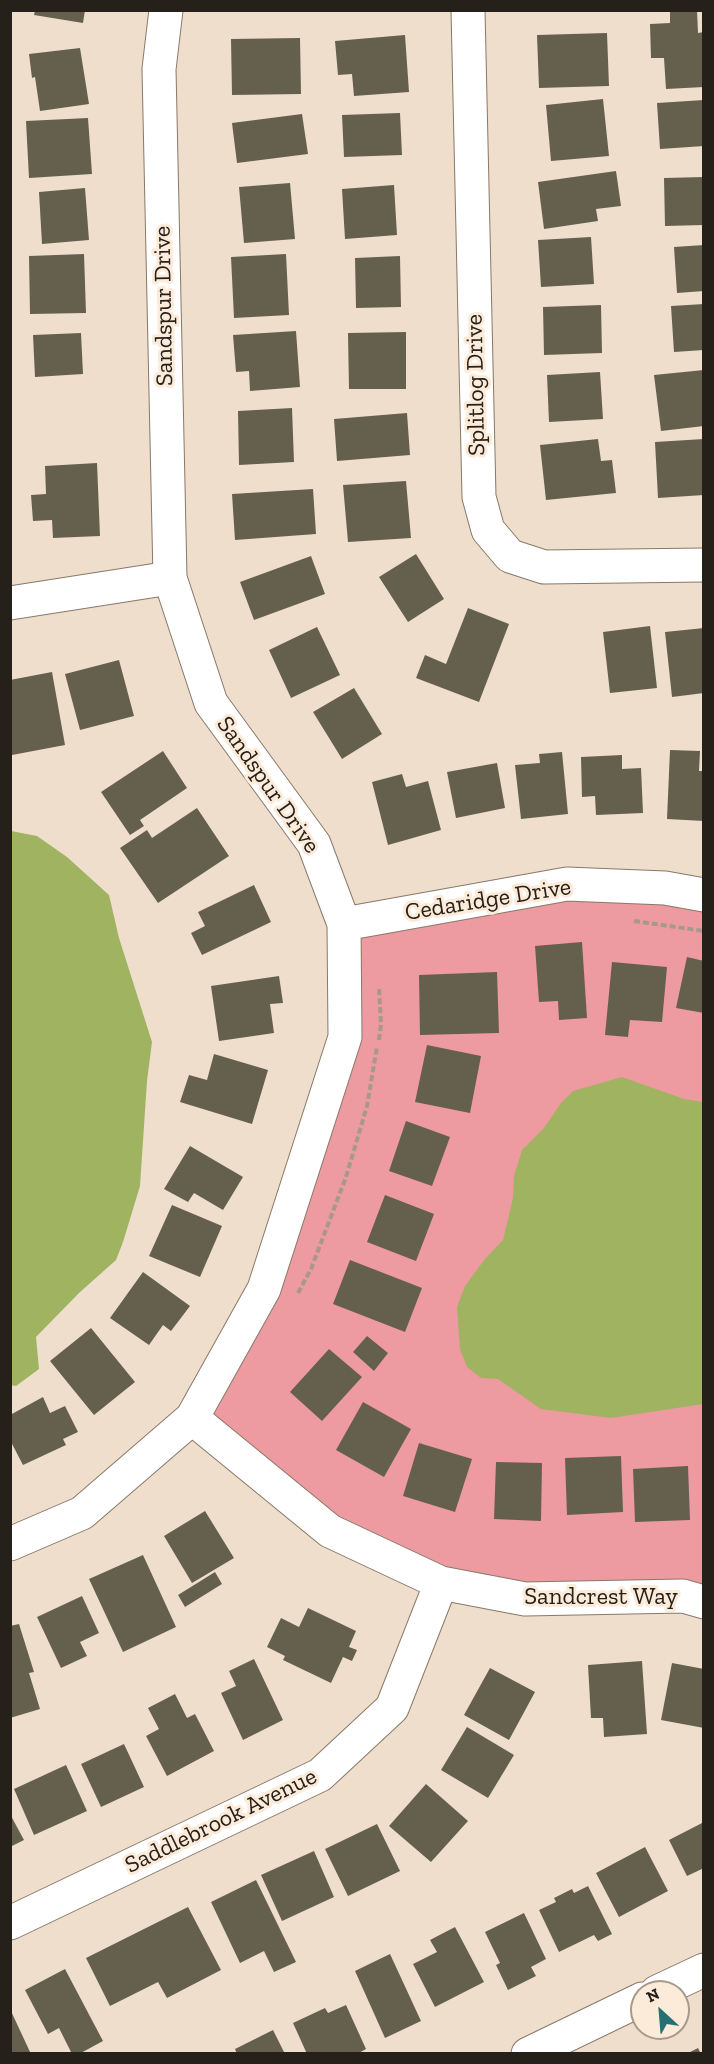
<!DOCTYPE html>
<style>
body{margin:0}
#map{position:relative;width:714px;height:2064px;overflow:hidden;background:#f0decd;font-family:"Zilla Slab",serif}
canvas{display:block}
.frame{position:absolute;inset:0;border:12px solid #26201a;pointer-events:none}
.north{position:absolute;left:630px;top:1980px;width:60px;height:60px;box-sizing:border-box;background:#fdebda;border:2px solid #a79a8d;border-radius:50%;rotate:334deg;font-size:16px;font-weight:700;line-height:24px;text-align:center;color:#26201a}
.north::after{content:'';display:block;margin:auto;width:21px;height:27px;background:#267074;clip-path:polygon(50% 0,100% 100%,50% 72%,0 100%)}
</style>
<div id="map">
<canvas width="714" height="2064"></canvas>
<div class="frame"></div>
<div class="north">N</div>
</div>
<script>
const ctx = document.querySelector('canvas').getContext('2d');
ctx.lineJoin = 'round';
function fill(path, color) { ctx.fillStyle = color; ctx.fill(path, 'evenodd'); }
const poly = rows => new Path2D(rows.map(r => 'M' + r).join(''));
function strokePath(path, color, width, dash) { ctx.strokeStyle = color; ctx.lineWidth = width; ctx.lineCap = dash ? 'butt' : 'round'; ctx.setLineDash(dash || []); ctx.stroke(path); }
function label(font, color, halo, rows, align = 'center') {
  ctx.font = font + ' "Zilla Slab",serif'; ctx.lineWidth = 6; ctx.setLineDash([]); ctx.textBaseline = 'middle'; ctx.strokeStyle = halo; ctx.fillStyle = color; for (const [text, x, y, turn = 0] of rows) {
    ctx.save(); ctx.translate(x, y); ctx.rotate((+turn || 0) * Math.PI / 180); ctx.textAlign = isNaN(turn) ? turn : align; if (halo) ctx.strokeText(text, 0, 0); ctx.fillText(text, 0, 0); ctx.restore();
  }
}
const green = poly([
 [567,884,703,896,703,1602,525,1599,330,1531,192,1418,264,1289,345,1038,344,924]
]);
const water = poly([
 [11,831,37,836,67,857,109,895,119,938,152,1042,147,1081,140,1186,123,1242,116,1260,79,1293,36,1337,39,1369,16,1386,10,1385],
 [622,1077,684,1099,703,1102,703,1404,611,1418,541,1409,498,1379,481,1378,467,1367,460,1349,457,1307,465,1286,485,1259,503,1240,513,1198,514,1176,522,1150,544,1128,561,1103,573,1091]
]);
const building = poly([
 [35,10,85,10,83,23,34,15],
 [670,10,697,10,698,33,704,32,704,87,666,89,664,58,651,58,650,24,670,23],
 [607,33,609,86,539,88,537,35],
 [405,35,409,92,354,96,352,74,338,75,335,41],
 [300,38,301,94,232,95,231,39],
 [80,48,89,104,40,111,35,77,32,78,29,54],
 [603,99,609,156,551,161,546,105],
 [704,100,704,146,660,149,657,103],
 [400,113,402,155,344,157,342,115],
 [302,114,308,154,237,163,232,123],
 [88,118,92,174,29,178,26,121],
 [616,171,621,206,596,209,598,221,544,229,538,182],
 [704,177,704,225,665,226,664,178],
 [290,183,295,239,244,243,239,187],
 [394,185,397,235,345,239,342,189],
 [85,188,89,240,42,244,39,192],
 [591,237,594,284,541,287,538,240],
 [704,245,704,291,677,293,674,247],
 [84,254,86,313,30,314,29,256],
 [286,254,289,315,234,318,231,257],
 [400,256,401,307,356,308,355,258],
 [704,304,704,350,674,352,671,306],
 [601,305,602,353,544,355,543,307],
 [296,331,300,387,250,391,249,371,236,372,233,335],
 [406,332,406,389,349,389,348,333],
 [81,333,83,374,35,377,33,335],
 [704,370,704,426,661,431,654,375],
 [600,372,603,419,549,422,547,375],
 [292,408,294,462,239,465,238,411],
 [407,413,410,455,337,461,334,419],
 [598,439,601,461,612,460,616,493,546,500,540,445],
 [704,439,704,495,658,498,655,442],
 [97,463,100,536,53,538,52,520,33,521,31,495,46,494,45,466],
 [406,481,411,538,348,542,343,485],
 [313,489,316,534,235,540,232,494],
 [416,554,444,599,408,622,379,577],
 [311,556,325,594,254,620,240,582],
 [468,608,509,624,479,702,416,678,425,655,446,664],
 [650,626,657,688,610,693,603,632],
 [317,627,340,675,291,698,269,650],
 [704,628,704,693,672,697,665,632],
 [119,660,134,716,80,730,65,674],
 [52,672,65,745,12,755,10,680],
 [354,688,382,734,342,759,313,712],
 [670,750,700,751,699,771,704,771,704,821,667,819],
 [163,751,187,788,140,820,144,826,130,835,101,792],
 [562,752,568,814,521,819,515,765,540,763,539,754],
 [622,755,622,769,641,768,643,813,596,815,595,796,582,797,581,757],
 [497,763,505,808,456,818,447,772],
 [402,774,406,787,428,781,441,830,388,845,372,782],
 [197,808,229,856,158,903,120,848,147,830,152,838],
 [254,885,271,922,202,955,191,933,205,926,198,912],
 [582,942,587,1018,559,1020,558,1001,539,1002,535,946],
 [687,957,704,961,704,1013,676,1008],
 [612,962,667,967,662,1022,630,1020,628,1037,605,1035],
 [497,972,499,1033,420,1035,419,975],
 [279,976,283,1003,270,1004,274,1033,219,1041,211,986],
 [427,1045,481,1056,470,1113,415,1102],
 [214,1054,268,1070,252,1124,180,1102,189,1075,207,1080],
 [406,1121,450,1137,432,1186,389,1171],
 [190,1146,243,1177,223,1210,194,1193,188,1202,164,1189],
 [385,1195,434,1214,416,1261,367,1242],
 [172,1205,222,1226,200,1277,149,1256],
 [350,1260,422,1288,405,1332,333,1304],
 [143,1272,190,1306,171,1331,163,1325,149,1345,110,1318],
 [91,1328,135,1382,94,1415,50,1361],
 [367,1336,388,1353,374,1371,353,1352],
 [329,1349,362,1377,322,1421,290,1392],
 [43,1397,50,1413,65,1406,78,1432,63,1439,66,1445,23,1465,10,1440,10,1415],
 [363,1402,411,1429,384,1477,336,1450],
 [419,1443,472,1459,455,1512,403,1496],
 [621,1456,623,1512,567,1515,565,1458],
 [496,1462,542,1463,541,1521,494,1519],
 [688,1466,690,1520,635,1522,633,1469],
 [205,1511,234,1558,192,1583,164,1536],
 [143,1555,176,1627,123,1652,89,1579],
 [215,1572,222,1584,185,1607,178,1595],
 [82,1596,99,1633,80,1642,87,1656,61,1668,37,1617],
 [308,1608,356,1631,349,1647,357,1650,352,1661,343,1657,331,1683,283,1660,285,1656,267,1647,281,1618,299,1627],
 [19,1624,34,1672,29,1673,40,1709,10,1718,10,1626],
 [254,1659,283,1720,243,1740,221,1693,236,1686,229,1671],
 [642,1661,647,1734,604,1737,603,1718,591,1718,588,1665],
 [672,1663,704,1669,704,1728,661,1720],
 [490,1668,535,1692,509,1740,464,1715],
 [175,1694,187,1718,195,1714,214,1751,167,1776,146,1736,159,1729,148,1708],
 [467,1727,514,1755,488,1798,441,1770],
 [124,1744,144,1787,101,1807,81,1764],
 [66,1765,87,1811,34,1835,14,1789],
 [426,1784,468,1821,431,1862,389,1826],
 [10,1814,24,1840,10,1847],
 [704,1822,704,1868,687,1876,669,1840],
 [377,1824,400,1871,348,1896,325,1849],
 [645,1847,668,1891,619,1917,596,1873],
 [314,1851,334,1897,282,1921,261,1875],
 [256,1880,296,1962,274,1972,264,1951,240,1963,211,1902],
 [588,1886,612,1934,598,1941,594,1935,559,1952,539,1910,556,1902,554,1898,572,1889,574,1893],
 [188,1907,221,1970,167,1998,158,1982,110,2006,86,1958],
 [524,1913,546,1959,531,1967,536,1976,508,1990,496,1965,500,1963,485,1932],
 [455,1927,484,1982,435,2007,413,1964,437,1952,430,1940],
 [390,1954,421,2021,385,2038,355,1971],
 [65,1969,103,2041,79,2054,72,2054,59,2028,48,2034,25,1990],
 [346,2005,366,2049,357,2054,307,2054,293,2023,325,2008,328,2013],
 [10,2009,31,2054,10,2054],
 [273,2030,285,2054,237,2054,235,2049],
 [698,2048,701,2054,686,2054]
]);
const path = poly([
 [634,921,704,931],
 [379,1040,381,1024,379,987],
 [298,1293,311,1269,346,1177,367,1106,377,1047]
]);
const minor = poly([
 [468,10,479,497,488,530,510,556,544,567,704,565],
 [10,603,170,578],
 [344,924,567,884,665,888,704,895],
 [192,1418,330,1531,441,1583,525,1599,683,1596,704,1602],
 [10,1544,82,1513,192,1418,264,1289,345,1037,344,924,314,844,211,703,170,578,159,69,166,10],
 [10,1923,320,1775,392,1708,441,1583],
 [657,1992,704,1970],
 [528,2054,642,1999]
]);
const streetNames = [
 ["Sandspur Drive",164,306,-91],
 ["Splitlog Drive",476,385,-91],
 ["Sandspur Drive",268,785,55],
 ["Cedaridge Drive",488,900,-9],
 ["Sandcrest Way",601,1597],
 ["Saddlebrook Avenue",221,1821,-26]
];
fill(green, '#ed9aa1');
fill(water, '#a0b361');
fill(building, '#65604d');
strokePath(minor, '#887969', 35);
strokePath(path, '#a6988b', 4, [6, 3]);
strokePath(minor, '#fff', 33);
label('24px', '#26201a', '#fdebda', streetNames);
</script>
